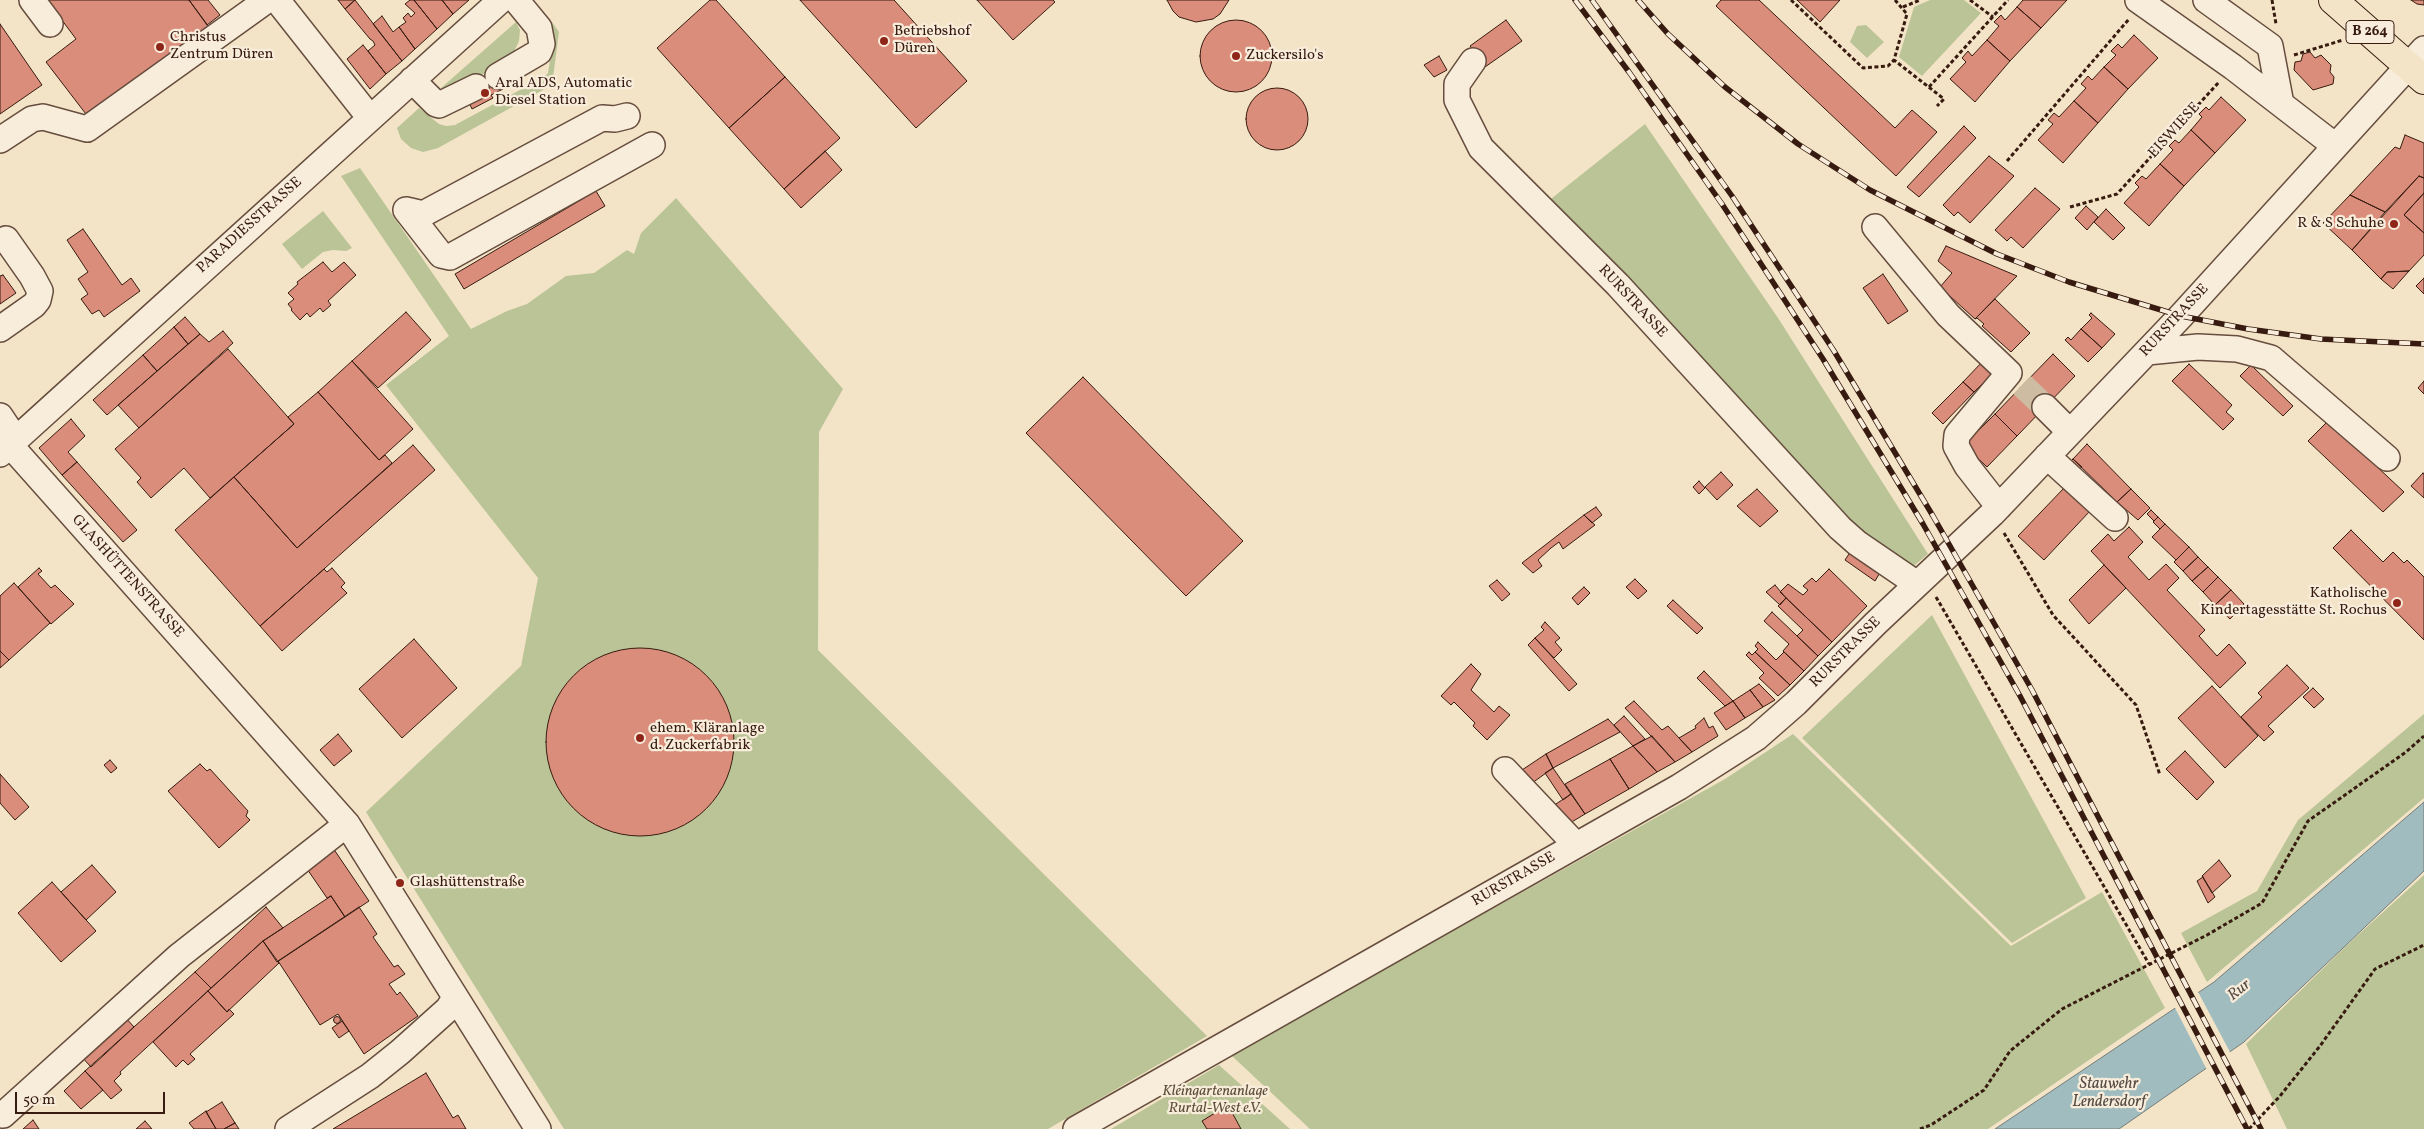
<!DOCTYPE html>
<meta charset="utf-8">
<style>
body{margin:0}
#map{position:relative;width:2424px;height:1129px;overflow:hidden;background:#f4e4c7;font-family:Vollkorn,serif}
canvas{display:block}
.scale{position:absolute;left:15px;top:1092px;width:150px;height:22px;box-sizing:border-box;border:2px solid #371b10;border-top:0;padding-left:6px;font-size:15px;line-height:18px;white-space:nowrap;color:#371b10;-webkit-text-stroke:4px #f8eddb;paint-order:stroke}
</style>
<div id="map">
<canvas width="2424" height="1129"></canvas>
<div class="scale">50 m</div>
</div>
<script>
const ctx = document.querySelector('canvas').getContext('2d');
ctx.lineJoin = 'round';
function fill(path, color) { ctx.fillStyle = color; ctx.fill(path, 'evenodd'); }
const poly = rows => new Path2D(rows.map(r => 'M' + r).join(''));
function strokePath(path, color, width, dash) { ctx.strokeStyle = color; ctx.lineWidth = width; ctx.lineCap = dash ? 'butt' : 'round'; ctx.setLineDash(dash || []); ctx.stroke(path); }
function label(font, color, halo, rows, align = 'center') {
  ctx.font = font + ' Vollkorn,serif'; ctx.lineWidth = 4.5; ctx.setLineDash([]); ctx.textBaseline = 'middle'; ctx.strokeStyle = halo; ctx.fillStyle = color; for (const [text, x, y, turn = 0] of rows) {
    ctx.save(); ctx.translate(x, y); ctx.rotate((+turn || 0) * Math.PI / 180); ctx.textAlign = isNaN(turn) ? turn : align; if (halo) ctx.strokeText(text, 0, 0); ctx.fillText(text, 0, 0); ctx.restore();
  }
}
const green = poly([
 [1930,0,1964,0,1981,13,1922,76,1899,57,1914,7],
 [516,22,520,30,519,41,511,58,457,89,444,90,441,88],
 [552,22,559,32,552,85,438,148,423,152,411,148,401,139,397,128,419,108,439,124,446,126,455,125,544,77,548,73,554,34,548,25],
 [1866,25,1884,42,1867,58,1850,42,1857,26],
 [1645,124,1778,318,1928,554,1909,570,1863,542,1547,202],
 [360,168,471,329,507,311,527,304,566,276,594,273,627,250,634,254,641,233,676,198,843,389,819,432,818,650,1207,1036,1048,1129,564,1129,366,812,521,666,538,578,386,385,449,336,341,176],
 [323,211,352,248,346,251,333,250,323,252,302,269,282,244],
 [1932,615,2086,898,2012,943,1802,738],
 [2424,714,2424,798,2207,982,2181,933,2257,891,2298,820],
 [1793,734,2011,946,2102,892,2165,1008,1988,1129,1310,1129,1231,1055,1725,779],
 [2424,875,2424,1129,2287,1129,2246,1044,2348,944],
 [1219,1065,1290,1129,1111,1129]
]);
const water = poly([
 [2424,802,2424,871,2244,1042,2119,1129,1995,1129,2214,982,2424,802]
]);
const pier = poly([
 [2197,990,2231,1054,2207,1070,2174,1006]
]);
const building = poly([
 [47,0,189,0,209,27,89,118,46,62,76,39,47,0],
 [189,0,208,0,220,15,207,25,189,0],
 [338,0,355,0,345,9,338,0],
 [355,0,402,61,386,74,368,51,375,45,373,41,370,39,345,9,355,0],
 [410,0,414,0,437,29,415,49,399,27,406,22,403,18,408,13,411,17,415,13,405,4,410,0],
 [414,0,442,0,453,14,437,29,414,0],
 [442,0,469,0,453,14,442,0],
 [710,0,716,0,785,77,729,128,657,48,710,0],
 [800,0,894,0,967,81,916,128,800,0],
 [977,0,1053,0,1055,2,1013,40,977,0],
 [1167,0,1229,0,1220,14,1213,19,1196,22,1179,17,1173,11,1167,0],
 [1721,0,1759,0,1895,128,1912,110,1937,132,1896,176,1716,6,1721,0],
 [1797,0,1840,0,1820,22,1797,0],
 [2023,0,2067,0,2041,28,2017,7,2023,0],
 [2411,0,2424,0,2424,5,2417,4,2411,0],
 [2017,7,2041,28,2010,61,1987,40,1999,26,1994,22,2001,15,2005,20,2017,7],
 [382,16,393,32,399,27,415,49,402,61,373,24,382,16],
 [1506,20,1522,41,1485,67,1470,46,1506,20],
 '1200 56a36 36 0 1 1 72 0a36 36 0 1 1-72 0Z',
 [0,24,42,85,0,114,0,24],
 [2134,35,2158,58,2128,89,2104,67,2116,55,2111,51,2118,44,2122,48,2134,35],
 [1987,40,2010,61,1975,102,1950,79,1966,62,1962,58,1968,51,1972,56,1987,40],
 [363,45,386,74,370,89,347,59,363,45],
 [2310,52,2315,58,2321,55,2331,65,2330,72,2334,77,2333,84,2313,90,2294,70,2295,62,2301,61,2303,54,2310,52],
 [1439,56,1447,70,1434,77,1424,65,1439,56],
 [2104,67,2128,89,2098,123,2074,101,2086,88,2081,84,2088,76,2092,80,2104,67],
 [496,74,503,89,491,95,493,98,472,109,466,96,475,84,496,74],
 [785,77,840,138,784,189,729,128,785,77],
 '1246 119a31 31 0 1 1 62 0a31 31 0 1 1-62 0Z',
 [2221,97,2246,120,2215,153,2191,130,2202,117,2199,114,2206,107,2209,110,2221,97],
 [2074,101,2098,123,2063,163,2038,140,2053,124,2048,120,2054,113,2059,117,2074,101],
 [1964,126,1976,138,1919,197,1907,187,1964,126],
 [2191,130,2215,153,2184,186,2160,164,2173,150,2169,146,2175,140,2179,143,2191,130],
 [2405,135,2424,143,2424,178,2419,176,2385,212,2350,195,2395,147,2400,149,2405,135],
 [825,151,842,170,801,208,784,189,825,151],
 [1989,156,2014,176,1970,223,1958,212,1954,216,1943,205,1989,156],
 [2160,164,2184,186,2149,226,2124,203,2139,187,2135,183,2142,176,2146,179,2160,164],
 [2419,176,2424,178,2424,193,2404,215,2424,233,2424,255,2409,271,2387,272,2381,279,2352,250,2419,176],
 [2035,188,2060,209,2023,248,2011,237,2007,241,1995,230,2035,188],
 [596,191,605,206,464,289,455,274,596,191],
 [2424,193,2424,233,2404,215,2424,193],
 [2350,195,2385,212,2352,250,2323,223,2350,195],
 [2086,206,2098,217,2087,230,2075,218,2086,206],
 [2106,209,2125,228,2113,240,2094,222,2106,209],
 [83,229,122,285,131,278,140,291,104,317,99,310,92,314,81,299,88,294,78,279,88,272,67,240,83,229],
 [1946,246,2017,276,1975,319,1940,287,1952,273,1938,261,1946,246],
 [323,262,332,272,344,262,356,275,328,301,331,305,323,312,320,308,310,317,307,313,300,320,291,310,292,309,288,304,294,299,288,293,298,284,297,282,323,262],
 [2409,271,2393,289,2381,279,2387,272,2409,271],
 [1883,274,1908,311,1888,324,1863,288,1883,274],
 [3,275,16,293,0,304,0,276,3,275],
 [2424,278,2424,294,2416,286,2424,278],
 [1995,299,2030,333,2011,352,1982,326,1984,324,1977,318,1975,319,1995,299],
 [406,312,431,340,378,388,352,361,406,312],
 [2091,313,2115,334,2102,348,2081,329,2092,318,2089,315,2091,313],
 [185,317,200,334,188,344,174,327,185,317],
 [174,327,188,344,157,371,143,355,174,327],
 [2081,329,2102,348,2088,362,2065,340,2068,337,2071,340,2081,329],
 [223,331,233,343,139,428,118,405,200,334,209,342,223,331],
 [228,349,294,424,210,498,184,468,151,498,137,482,141,478,115,449,228,349],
 [2053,354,2075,376,2042,410,2020,388,2053,354],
 [143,355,157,371,107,415,93,400,143,355],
 [1984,360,1995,371,1974,392,1963,382,1984,360],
 [352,361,413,429,379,460,318,392,352,361],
 [2189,364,2232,405,2226,412,2234,419,2223,430,2172,381,2189,364],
 [2251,365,2293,406,2283,416,2240,376,2251,365],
 [1083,377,1243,541,1186,596,1026,433,1083,377],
 [2424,381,2424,394,2418,388,2424,381],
 [1963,382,1974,392,1943,424,1932,413,1963,382],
 [2020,388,2042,410,2017,436,1995,414,2020,388],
 [318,392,379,460,385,455,392,463,297,548,234,477,294,424,288,417,318,392],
 [1995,414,2017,436,1987,467,1964,445,1995,414],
 [71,419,85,436,68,452,77,462,62,475,39,448,71,419],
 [2328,421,2404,492,2383,512,2308,441,2328,421],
 [2087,444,2131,489,2117,502,2073,459,2087,444],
 [413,445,435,470,260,626,175,530,234,477,297,548,413,445],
 [2073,459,2082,467,2077,471,2069,463,2073,459],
 [77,462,137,530,123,542,62,475,77,462],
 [1721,472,1733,485,1717,500,1705,487,1721,472],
 [2423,473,2424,474,2424,498,2411,486,2423,473],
 [1699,481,1705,488,1699,494,1693,487,1699,481],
 [2065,487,2090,511,2044,560,2018,536,2065,487],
 [1757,489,1778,511,1760,527,1737,506,1757,489],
 [2131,489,2150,508,2138,520,2117,502,2131,489],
 [1596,507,1602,515,1592,523,1584,515,1596,507],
 [2151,510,2158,517,2154,521,2147,514,2151,510],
 [1584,515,1595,525,1563,549,1559,542,1551,548,1538,560,1542,566,1533,573,1522,563,1584,515],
 [2158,517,2165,524,2160,529,2153,522,2158,517],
 [2165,524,2189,547,2176,560,2152,537,2165,524],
 [2129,527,2143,542,2128,557,2149,580,2166,564,2179,578,2167,590,2205,630,2199,636,2217,656,2229,644,2246,663,2220,688,2091,551,2108,534,2114,541,2129,527],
 [2351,530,2383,562,2393,552,2404,563,2407,560,2424,577,2424,640,2333,548,2351,530],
 [2189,547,2198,557,2183,571,2174,562,2189,547],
 [1851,551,1881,571,1875,581,1845,560,1851,551],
 [2198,557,2208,567,2192,581,2183,571,2198,557],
 [2104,565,2126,588,2089,624,2069,600,2104,565],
 [2208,567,2218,577,2203,592,2192,581,2208,567],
 [39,568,42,571,38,574,51,588,55,585,74,604,51,624,18,587,39,568],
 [332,568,345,583,341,587,347,593,282,651,260,626,324,569,327,572,332,568],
 [1829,569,1867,606,1832,642,1780,592,1788,584,1803,595,1808,590,1803,586,1812,578,1816,582,1829,569],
 [2218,577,2231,590,2215,605,2203,592,2218,577],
 [1635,579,1647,591,1638,599,1626,587,1635,579],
 [1497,580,1510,594,1502,601,1489,586,1497,580],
 [14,583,50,623,9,660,0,651,0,596,14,583],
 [1775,585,1786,598,1780,605,1766,592,1775,585],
 [1584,587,1590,593,1578,605,1572,598,1584,587],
 [2231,590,2244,604,2230,619,2215,605,2231,590],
 [1786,598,1832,642,1818,656,1797,636,1803,630,1778,606,1786,598],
 [1673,600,1703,628,1697,634,1667,606,1673,600],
 [1772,612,1818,656,1804,671,1783,651,1789,644,1764,621,1772,612],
 [1545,622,1560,638,1555,642,1562,650,1554,658,1535,638,1544,630,1541,627,1545,622],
 [1535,638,1577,684,1569,691,1528,645,1535,638],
 [414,639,457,688,402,738,359,689,414,639],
 [1758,642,1776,660,1784,652,1804,671,1790,685,1755,652,1758,649,1755,646,1758,642],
 '546 742a94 94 0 1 1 188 0a94 94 0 1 1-188 0Z',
 [0,651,9,660,0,668,0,651],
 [1749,652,1752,655,1755,652,1790,685,1778,696,1759,678,1764,673,1746,655,1749,652],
 [1471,664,1481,674,1471,690,1494,712,1499,706,1510,715,1487,740,1473,726,1475,723,1454,702,1451,705,1441,696,1471,664],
 [2287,665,2309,688,2268,726,2274,732,2264,741,2241,717,2262,697,2258,693,2287,665],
 [1704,671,1733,701,1725,706,1697,678,1704,671],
 [1759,684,1775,700,1763,707,1750,690,1759,684],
 [2212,686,2258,736,2225,768,2178,718,2212,686],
 [2313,688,2324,699,2314,708,2303,697,2313,688],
 [1750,690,1763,707,1745,718,1733,701,1750,690],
 [1634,701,1662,730,1668,726,1692,752,1675,762,1625,708,1634,701],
 [1733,701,1745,718,1726,730,1714,713,1733,701],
 [1624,716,1645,739,1633,746,1614,725,1624,716],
 [1704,718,1709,728,1713,726,1718,736,1692,752,1679,738,1696,728,1695,726,1704,718],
 [1608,719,1620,732,1553,768,1546,754,1608,719],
 [338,734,352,751,334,766,320,750,338,734],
 [1652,736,1675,762,1657,772,1633,746,1652,736],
 [1633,746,1657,772,1629,789,1610,759,1633,746],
 [2185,751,2214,782,2197,800,2166,769,2185,751],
 [1546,754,1553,768,1528,786,1519,772,1546,754],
 [1610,759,1629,789,1585,814,1565,784,1610,759],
 [110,760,117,768,111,773,104,765,110,760],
 [200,764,207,771,210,769,248,811,246,816,250,820,219,848,168,791,200,764],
 [1553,768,1571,794,1563,800,1545,773,1553,768],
 [0,774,29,807,15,820,0,803,0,774],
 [1571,794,1585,814,1565,826,1550,808,1571,794],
 [333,848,369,901,345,917,331,896,327,898,305,866,333,848],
 [2219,860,2231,876,2212,893,2202,876,2219,860],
 [92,865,116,892,86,920,61,892,92,865],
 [2203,877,2215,897,2208,903,2197,881,2203,877],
 [52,882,96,931,61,962,18,913,52,882],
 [331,896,345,917,277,962,263,941,331,896],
 [266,907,283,928,263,941,211,988,195,972,266,907],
 [359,907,377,934,373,937,394,967,398,965,405,974,389,984,397,995,400,992,418,1016,364,1054,338,1014,320,1025,278,961,359,907],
 [263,941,279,963,227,1012,208,991,263,941],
 [195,972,211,988,120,1072,121,1074,114,1081,122,1090,111,1099,85,1071,195,972],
 [208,991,227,1012,229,1009,234,1014,190,1054,195,1059,188,1065,183,1060,176,1067,153,1042,208,991],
 '333.5 1020a3.5 3.5 0 1 1 7 0a3.5 3.5 0 1 1-7 0Z',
 [125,1017,134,1027,91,1067,81,1056,125,1017],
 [342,1021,349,1031,339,1038,332,1028,342,1021],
 [85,1071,103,1090,81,1109,64,1091,85,1071],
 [426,1073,453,1118,458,1115,466,1129,333,1129,426,1073],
 [222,1102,235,1123,224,1129,216,1129,206,1112,222,1102],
 [1228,1105,1241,1129,1207,1129,1202,1121,1228,1105],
 [206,1111,216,1129,194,1129,189,1123,206,1111],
 [33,1120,39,1129,23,1129,33,1120],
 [145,1121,152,1129,136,1129,145,1121],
 [235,1123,239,1129,224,1129,235,1123]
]);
const minorTunnel = poly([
 [2022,385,2045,407]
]);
const path = poly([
 [1791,0,1863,68,1888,66,1894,60],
 [1895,0,1907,14,1894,60,1944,99,1937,106],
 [1970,0,1993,17],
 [2272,0,2276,24],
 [1903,7,1920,0],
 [2294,55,2343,40],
 [1929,87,2008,0],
 [2007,161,2129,19],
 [2070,207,2117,194,2219,82],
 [2004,533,2053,615,2136,705,2160,775],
 [1936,597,2149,964],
 [1920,1129,1931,1125,1984,1090,2010,1051,2062,1009,2207,935,2262,903,2308,821,2406,752,2424,736],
 [2249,1129,2280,1096,2320,1046,2375,969,2424,945]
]);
const minor = poly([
 [32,0,50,24],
 [277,0,370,118],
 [2138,0,2233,67,2334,145],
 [2206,0,2270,46,2281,104],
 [1473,61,1457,84,1457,100,1481,148,1618,285,1840,528,1857,543,1917,584],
 [498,76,539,52,542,44,539,28,516,0],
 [412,80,436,104,439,105,476,87],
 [0,140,32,119,43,117,87,129,267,0],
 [406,210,441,255,450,257,652,145],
 [406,210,423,214,602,118,615,119,627,116],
 [1875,227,1948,315,2009,373,1957,435,1956,446,1967,466,1999,507],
 [0,329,34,305,38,300,40,291,32,276,6,239],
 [2147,352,2198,347,2237,349,2271,358,2387,458],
 [2045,407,2070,432],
 [0,416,16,440],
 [10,445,347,824,538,1129],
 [0,454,501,0],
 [2047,456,2115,518],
 [1505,770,1576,845],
 [3,1115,179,956,347,824],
 [288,1129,370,1076,400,1052,448,1009,455,998],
 [1076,1129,1679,787,1756,738,1796,703,1876,623,1992,514,2181,316,2424,49]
]);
const major = poly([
 [2333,0,2424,80]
]);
const rail = poly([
 [1575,0,1629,72,1722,204,1823,359,1923,524,2020,696,2247,1129],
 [1592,0,1732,196,1834,351,1933,516,2032,690,2261,1129],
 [1638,0,1668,34,1725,87,1798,144,1870,190,1997,254,2069,282,2181,316,2248,329,2321,339,2424,344]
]);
const markers = [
 [884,41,5,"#8f2418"],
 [160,47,5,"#8f2418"],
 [1236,56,5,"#8f2418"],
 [485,93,5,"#8f2418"],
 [2394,224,5,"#8f2418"],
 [2397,603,5,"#8f2418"],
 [640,738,5,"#8f2418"],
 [400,883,5,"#8f2418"]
];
const shields = [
 [2370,32,48]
];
const shieldNames = [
 ["B 264",2370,32]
];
const poiNames = [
 ["Betriebshof",894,32],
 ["Düren",894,49],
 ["Christus",170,38],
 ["Zentrum Düren",170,55],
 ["Zuckersilo's",1246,56],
 ["Aral ADS, Automatic",495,84],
 ["Diesel Station",495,101],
 ["R & S Schuhe",2384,224,"right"],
 ["Katholische",2387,594,"right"],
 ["Kindertagesstätte St. Rochus",2387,611,"right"],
 ["ehem. Kläranlage",650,729],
 ["d. Zuckerfabrik",650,746],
 ["Glashüttenstraße",410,883]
];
const streetNames = [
 ["EISWIESE",2175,131,-48],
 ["PARADIESSTRASSE",250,226,-42],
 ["RURSTRASSE",1632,302,47],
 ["RURSTRASSE",2175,321,-47],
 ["GLASHÜTTENSTRASSE",127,577,48],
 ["RURSTRASSE",1846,653,-45],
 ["RURSTRASSE",1514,880,-30]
];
const parkNames = [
 ["Kleingartenanlage",1215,1092],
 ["Rurtal-West e.V.",1215,1109]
];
const waterNames = [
 ["Rur",2240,991,-39],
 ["Stauwehr",2109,1085],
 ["Lendersdorf",2109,1103]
];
fill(green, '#bac496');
fill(water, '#a0bcbf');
strokePath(water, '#767c79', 1);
fill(pier, '#f4e4c7');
fill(building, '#db8d7b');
strokePath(building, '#371b10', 1);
strokePath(minorTunnel, '#cebca2', 25, [25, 12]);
strokePath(minor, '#664d3e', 28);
strokePath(major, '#371b10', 30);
strokePath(path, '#371b10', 3, [4, 2.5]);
strokePath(minor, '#f8eddb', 25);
strokePath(major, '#f4e4c7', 28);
strokePath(rail, '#371b10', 5.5);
strokePath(rail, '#f8eddb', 4, [11]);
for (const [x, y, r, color] of markers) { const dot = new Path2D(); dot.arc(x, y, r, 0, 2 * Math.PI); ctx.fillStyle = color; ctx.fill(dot); strokePath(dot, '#f8eddb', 2); }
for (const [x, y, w] of shields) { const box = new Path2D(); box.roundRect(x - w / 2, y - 11.5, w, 23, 4); ctx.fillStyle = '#f8eddb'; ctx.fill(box); strokePath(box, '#371b10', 1); }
label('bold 14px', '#371b10', null, shieldNames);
label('15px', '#371b10', '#f8eddb', poiNames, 'left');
label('15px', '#371b10', '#f8eddb', streetNames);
label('italic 15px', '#5e4e38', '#f8eddb', parkNames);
label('italic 16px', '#564b45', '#f8eddb', waterNames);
</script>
